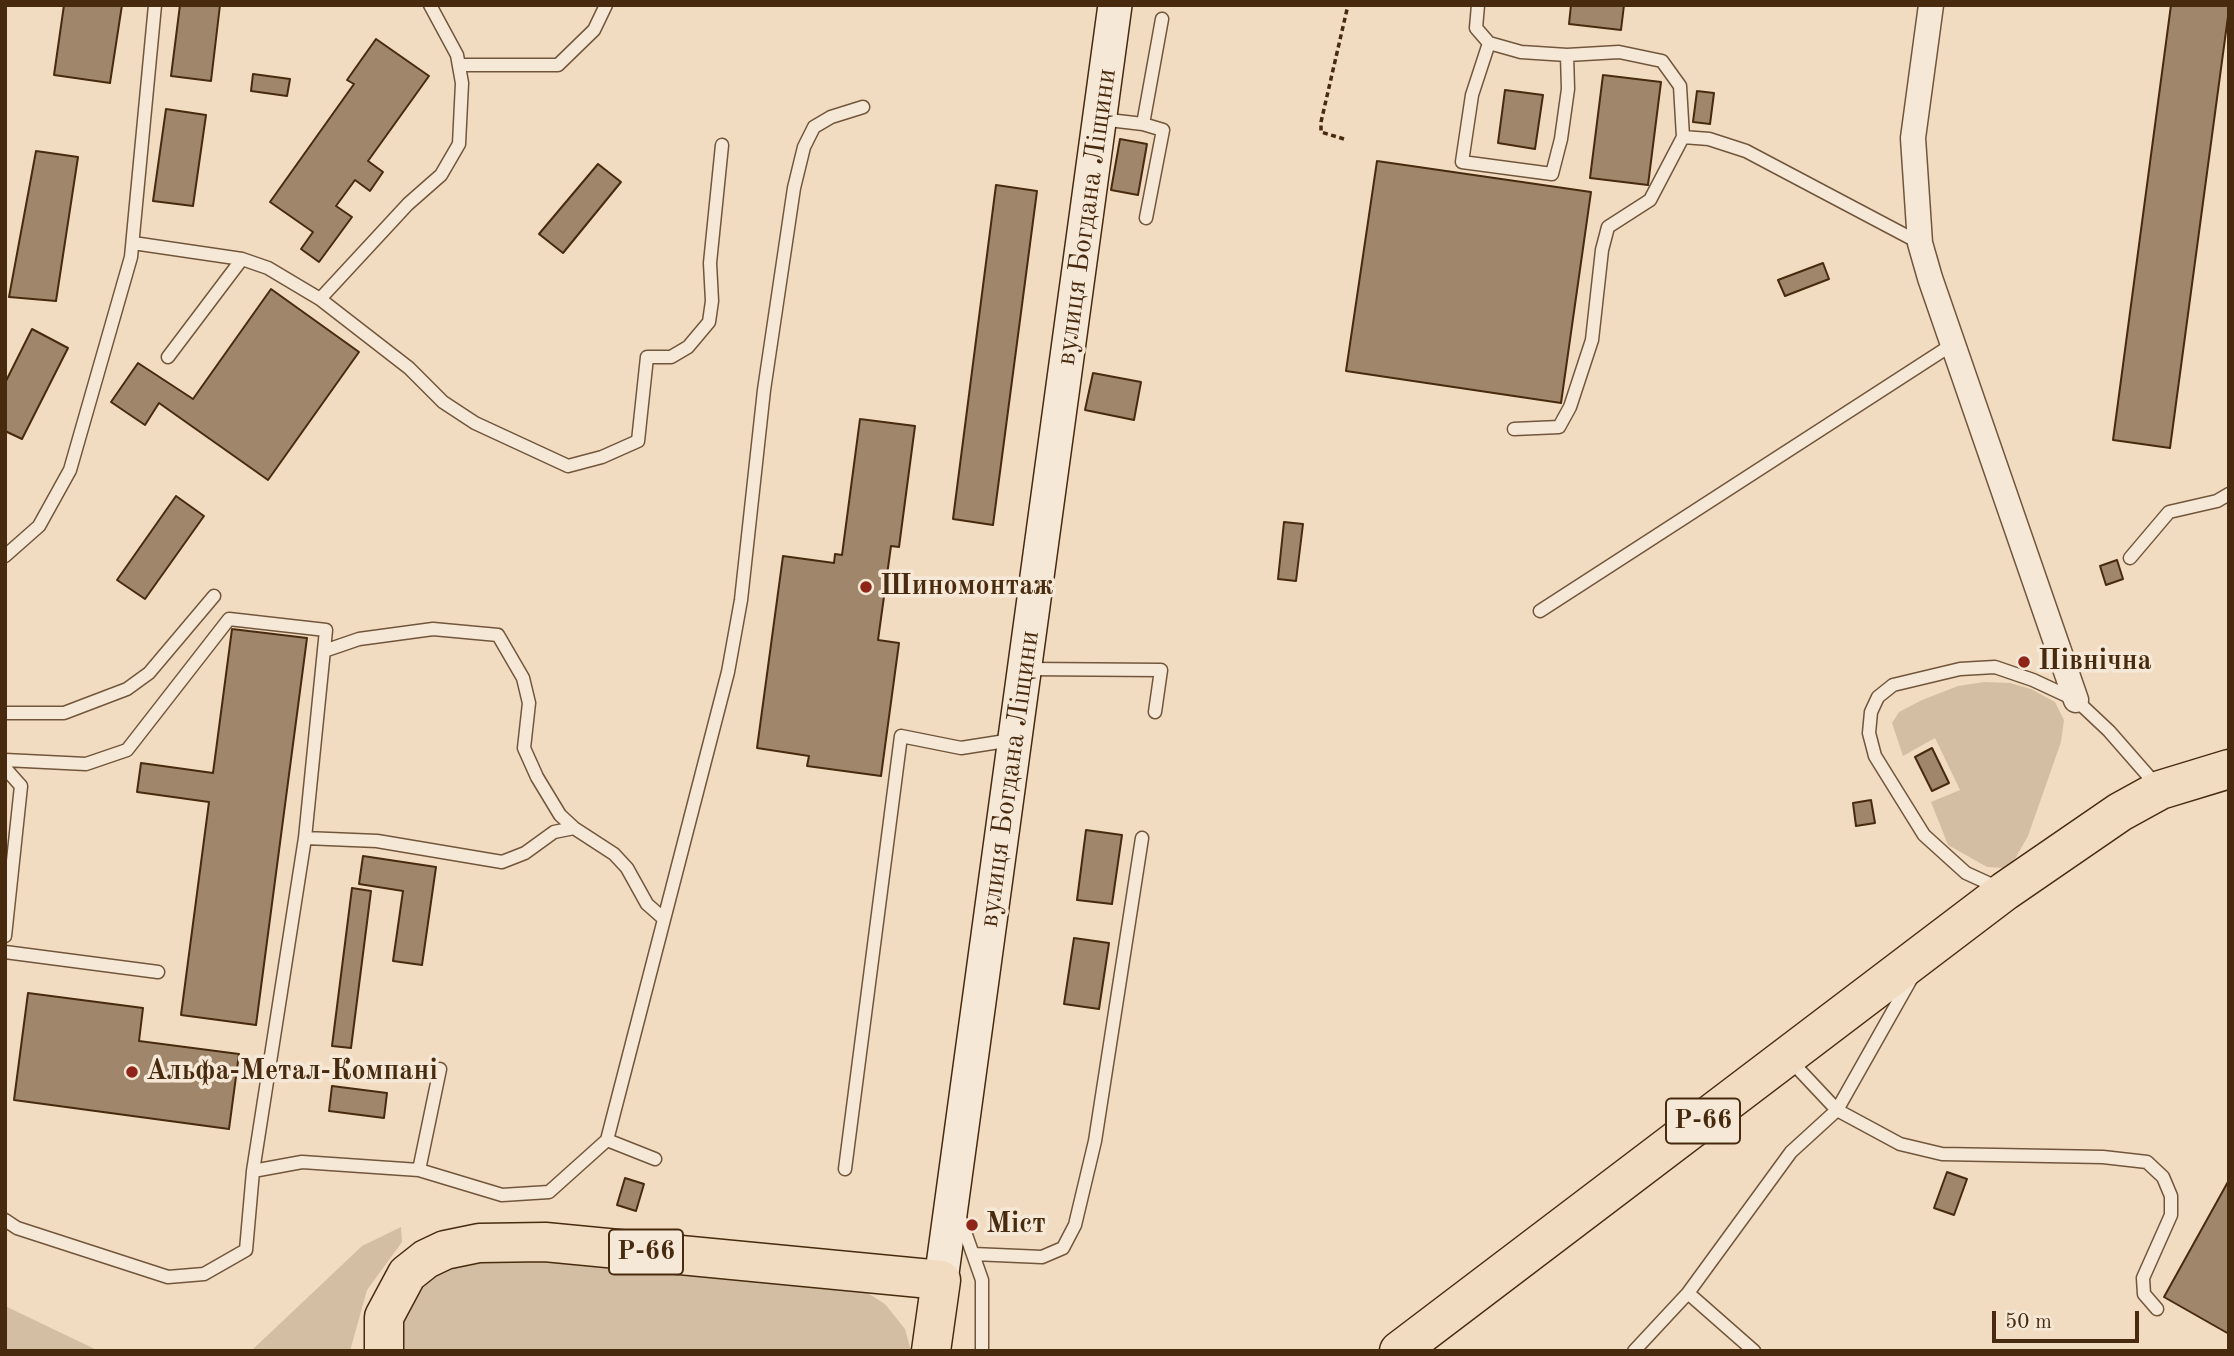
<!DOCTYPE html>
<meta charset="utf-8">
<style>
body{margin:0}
#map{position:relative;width:2234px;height:1356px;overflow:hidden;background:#f1dcc1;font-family:"Old Standard TT",serif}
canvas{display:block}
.frame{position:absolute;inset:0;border:7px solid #482a0e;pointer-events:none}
.scale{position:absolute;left:1992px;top:1311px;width:147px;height:32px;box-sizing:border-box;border:4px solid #482a0e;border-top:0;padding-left:9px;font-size:21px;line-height:24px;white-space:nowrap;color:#482a0e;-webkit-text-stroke:5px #f6e8d7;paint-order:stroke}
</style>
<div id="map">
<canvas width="2234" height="1356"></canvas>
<div class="frame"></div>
<div class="scale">50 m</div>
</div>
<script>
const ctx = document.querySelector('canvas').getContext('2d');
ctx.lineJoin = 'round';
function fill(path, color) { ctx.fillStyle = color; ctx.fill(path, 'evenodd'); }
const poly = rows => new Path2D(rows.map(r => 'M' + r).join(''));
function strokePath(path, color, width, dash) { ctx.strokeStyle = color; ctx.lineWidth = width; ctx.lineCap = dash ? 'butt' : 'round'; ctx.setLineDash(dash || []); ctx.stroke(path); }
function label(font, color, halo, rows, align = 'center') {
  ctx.font = font + ' "Old Standard TT",serif'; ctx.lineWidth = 7; ctx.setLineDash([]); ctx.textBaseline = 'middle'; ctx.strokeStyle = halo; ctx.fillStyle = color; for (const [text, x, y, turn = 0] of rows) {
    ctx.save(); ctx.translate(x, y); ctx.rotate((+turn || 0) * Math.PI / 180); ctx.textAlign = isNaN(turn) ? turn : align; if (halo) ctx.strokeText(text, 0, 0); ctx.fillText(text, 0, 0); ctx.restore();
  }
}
const green = poly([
 [1984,682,2010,683,2031,689,2055,702,2064,720,2061,742,2028,836,2015,859,2006,868,1987,867,1948,845,1931,802,1960,790,1935,738,1903,756,1892,723,1899,712,1922,700,1958,686],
 [401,1227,402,1242,367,1290,350,1351,251,1351,362,1246],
 [450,1254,855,1285,885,1304,905,1329,911,1351,398,1351,405,1288],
 [5,1306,99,1351,5,1351]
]);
const building = poly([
 [64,5,122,5,110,83,54,75,64,5],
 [180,5,220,5,211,81,171,76,180,5],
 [1571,5,1624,5,1621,30,1569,24,1571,5],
 [2171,5,2229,5,2229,9,2170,448,2113,440,2171,5],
 [376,39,429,76,368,161,383,172,370,191,355,180,336,206,352,217,319,262,301,249,313,232,270,202,354,84,347,80,376,39],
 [253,74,290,79,287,96,251,91,253,74],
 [1603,75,1661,82,1648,185,1590,178,1603,75],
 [1505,90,1543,95,1535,149,1498,143,1505,90],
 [1697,91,1714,93,1710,124,1693,122,1697,91],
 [166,109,206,115,193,206,153,201,166,109],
 [1120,139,1147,144,1138,195,1111,190,1120,139],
 [36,151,78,157,56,301,9,297,36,151],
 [1377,161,1591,192,1561,403,1346,371,1377,161],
 [598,164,621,182,563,253,539,234,598,164],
 [996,185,1037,191,993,525,953,519,996,185],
 [1823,263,1829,279,1785,296,1778,280,1823,263],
 [271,289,359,352,268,480,159,403,145,425,111,402,138,363,193,399,271,289],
 [32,329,68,348,22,439,5,431,5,383,32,329],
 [1093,373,1141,382,1134,420,1085,410,1093,373],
 [860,419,915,426,899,547,891,546,878,640,899,643,881,776,807,766,809,756,757,748,783,556,834,563,835,554,842,555,860,419],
 [176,496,204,516,145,599,117,580,176,496],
 [1284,522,1303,524,1296,581,1278,579,1284,522],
 [2117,560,2123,579,2106,585,2100,566,2117,560],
 [232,629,307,638,256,1025,181,1015,209,802,137,792,141,763,213,773,232,629],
 [1932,748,1949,783,1932,791,1915,757,1932,748],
 [1871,800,1875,823,1856,826,1853,803,1871,800],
 [1086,830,1122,835,1112,904,1077,900,1086,830],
 [363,856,436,867,422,965,393,961,403,891,359,884,363,856],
 [352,888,371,891,351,1048,332,1046,352,888],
 [1074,938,1109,943,1099,1009,1064,1004,1074,938],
 [28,993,143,1008,139,1041,239,1054,229,1129,14,1100,28,993],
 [332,1086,387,1093,384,1118,329,1111,332,1086],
 [1947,1172,1967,1179,1954,1215,1934,1208,1947,1172],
 [625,1178,644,1184,636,1211,617,1205,625,1178],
 [2229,1180,2229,1334,2164,1297,2229,1180]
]);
const path = poly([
 [1344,139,1321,132,1321,122,1348,5]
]);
const service = poly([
 [1478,5,1476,28,1489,43,1521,52,1567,55,1619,52,1662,61,1680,86,1683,137,1709,139,1746,151,1920,243],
 [1489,43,1472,95,1462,162,1552,174,1561,139,1568,89,1567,55],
 [459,65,558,65,594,30,606,5],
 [1100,119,1143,124,1163,130,1146,218],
 [1143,124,1162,19],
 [133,243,242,259,268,268,320,299,408,204,441,175,459,144,462,83,457,55,430,5],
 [320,299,409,368,443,402,475,423,568,466,602,457,638,441,647,357,671,357,688,347,709,322,712,301,710,263,722,145],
 [168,357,242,259],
 [1514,429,1559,427,1570,407,1592,340,1602,250,1608,227,1650,200,1683,137],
 [5,556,39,526,70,470,131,257,155,5],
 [2130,558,2169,512,2217,501,2229,494],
 [1540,611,1953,344],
 [324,651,359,639,433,629,498,635,523,678,529,703,524,748,537,777,560,815,574,828,614,854,627,868,647,904,664,919],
 [1026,669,1161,670,1155,712],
 [5,713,64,713,127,689,149,673,214,596],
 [5,760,86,764,127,750,229,619,326,630,305,838,253,1171,246,1250,204,1274,168,1277,17,1228,5,1220],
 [5,768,21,786,5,936],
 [305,838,377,841,502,862,525,853,554,832,574,828],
 [1999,888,1966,873,1924,835,1875,756,1869,733,1871,712,1878,697,1893,685,1960,669,1995,667,2033,680,2076,700,2109,731,2158,787],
 [5,952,158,972],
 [1790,1060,1837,1110,1900,1144,1942,1154,2103,1157,2147,1162,2163,1177,2171,1196,2171,1215,2143,1278,2144,1294,2157,1309],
 [607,1140,655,1159],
 [845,1169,901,736,961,748,1012,740],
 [419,1170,440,1069],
 [253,1171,302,1162,419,1170,502,1195,549,1192,607,1140,728,672,741,600,764,390,794,188,804,147,814,127,831,117,863,107],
 [959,1215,982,1280,982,1351],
 [973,1254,1042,1257,1063,1248,1075,1225,1095,1141,1142,838],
 [1688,1293,1754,1351],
 [1634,1351,1688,1293,1791,1152,1837,1110,1911,979]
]);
const minor = poly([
 [1931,5,1913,138,1920,243,1930,278,2076,700]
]);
const secondary = poly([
 [941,1280,1115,5]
]);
const primary = poly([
 [384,1351,384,1317,407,1274,426,1259,445,1250,479,1243,545,1242,941,1280,931,1351],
 [1399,1351,2005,891,2120,812,2160,790,2229,769]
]);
const markers = [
 [866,587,7,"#8f2418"],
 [2024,662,7,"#8f2418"],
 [132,1072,7,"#8f2418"],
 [972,1225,7,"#8f2418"]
];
const shields = [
 [1703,1121,74],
 [646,1252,74]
];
const shieldNames = [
 ["Р-66",1703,1121],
 ["Р-66",646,1252]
];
const streetNames = [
 ["вулиця Богдана Ліщини",1087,217,-82],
 ["вулиця Богдана Ліщини",1010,779,-82]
];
const poiNames = [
 ["Шиномонтаж",880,587],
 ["Північна",2038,662],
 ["Альфа-Метал-Компані",146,1072],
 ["Міст",986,1225]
];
fill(green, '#d4bea3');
fill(building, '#a0876b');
strokePath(building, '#482a0e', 2);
strokePath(service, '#72563b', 15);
strokePath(minor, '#72563b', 27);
strokePath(secondary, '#482a0e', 36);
strokePath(primary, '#482a0e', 41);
strokePath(path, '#482a0e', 3.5, [5, 3.5]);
strokePath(service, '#f6e8d7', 12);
strokePath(minor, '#f6e8d7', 24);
strokePath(secondary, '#f6e8d7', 33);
strokePath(primary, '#f1dcc1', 38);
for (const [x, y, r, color] of markers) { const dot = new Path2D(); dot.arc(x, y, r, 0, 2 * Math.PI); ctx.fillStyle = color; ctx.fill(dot); strokePath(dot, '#f6e8d7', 2.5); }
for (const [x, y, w] of shields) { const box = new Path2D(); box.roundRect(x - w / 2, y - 22.5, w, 45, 5); ctx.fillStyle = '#f6e8d7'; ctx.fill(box); strokePath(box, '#482a0e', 2); }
label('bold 26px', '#482a0e', null, shieldNames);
label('28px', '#482a0e', '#f6e8d7', streetNames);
label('bold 28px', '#482a0e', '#f6e8d7', poiNames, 'left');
</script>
